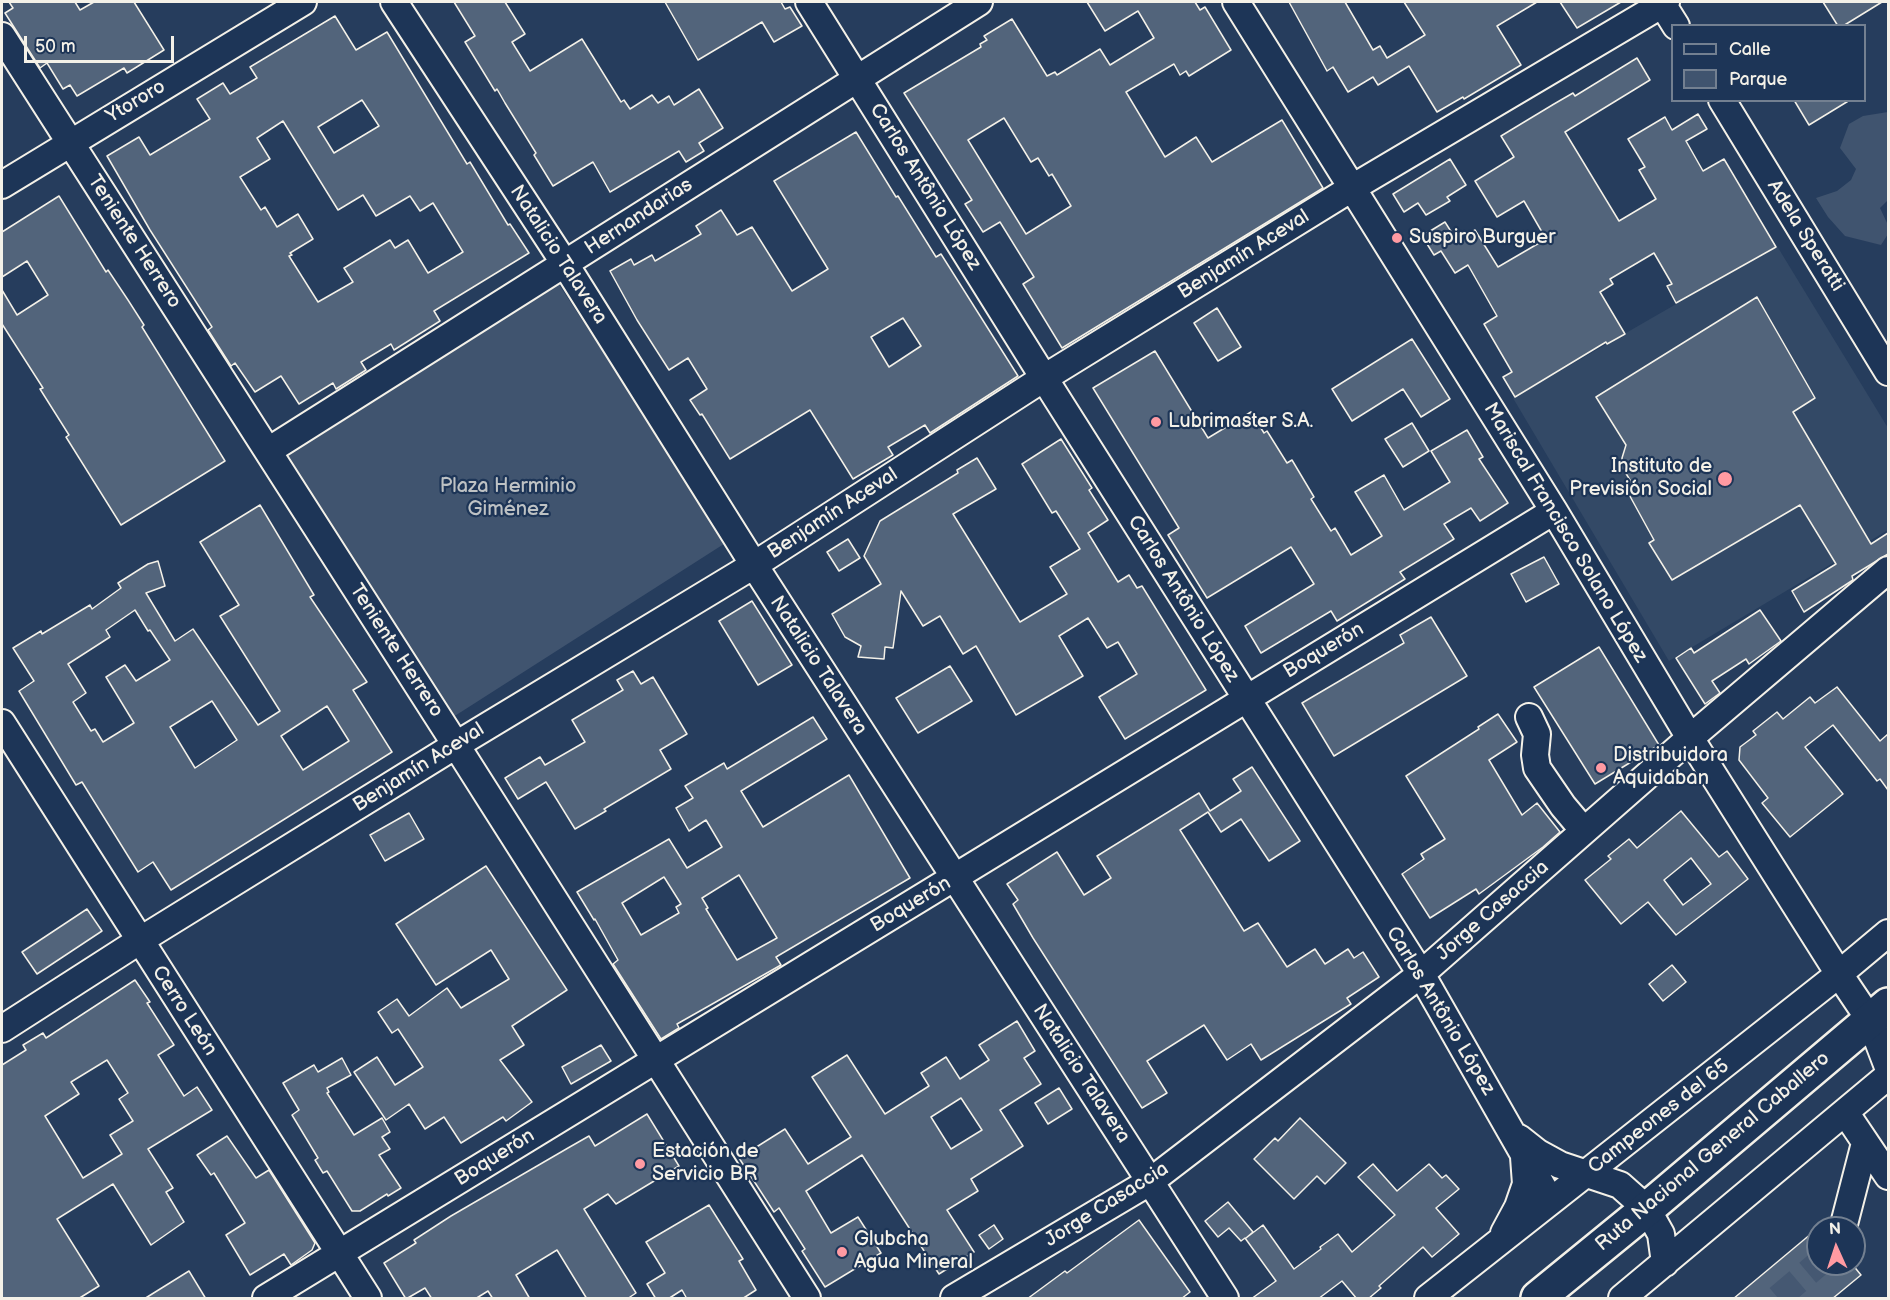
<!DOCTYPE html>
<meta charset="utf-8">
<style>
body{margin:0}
#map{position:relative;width:1890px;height:1300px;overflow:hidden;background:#263d5d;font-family:"Balsamiq Sans",sans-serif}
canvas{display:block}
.frame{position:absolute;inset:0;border:3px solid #f4f1e8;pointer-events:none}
.legend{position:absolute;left:1671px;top:24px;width:195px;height:78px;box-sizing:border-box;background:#1d3557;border:2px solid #738091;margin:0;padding:8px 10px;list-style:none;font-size:18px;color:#f4f1e8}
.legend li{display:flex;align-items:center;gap:12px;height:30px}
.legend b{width:30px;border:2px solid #738091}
.north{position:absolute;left:1806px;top:1216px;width:60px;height:60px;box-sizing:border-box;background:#1d3557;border:2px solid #738091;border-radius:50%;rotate:357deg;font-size:16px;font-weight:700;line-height:24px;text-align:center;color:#f4f1e8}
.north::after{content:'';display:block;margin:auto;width:21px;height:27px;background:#ff9aa2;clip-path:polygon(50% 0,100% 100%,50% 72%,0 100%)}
.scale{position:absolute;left:24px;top:36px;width:150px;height:27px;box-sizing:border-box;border:3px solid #f4f1e8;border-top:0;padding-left:8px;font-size:18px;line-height:21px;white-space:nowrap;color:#f4f1e8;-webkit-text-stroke:4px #1d3557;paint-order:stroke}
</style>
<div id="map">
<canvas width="1890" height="1300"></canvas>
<div class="frame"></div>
<ul class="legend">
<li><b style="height:8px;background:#1d3557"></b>Calle</li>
<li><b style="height:16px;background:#40546f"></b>Parque</li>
</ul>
<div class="north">N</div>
<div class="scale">50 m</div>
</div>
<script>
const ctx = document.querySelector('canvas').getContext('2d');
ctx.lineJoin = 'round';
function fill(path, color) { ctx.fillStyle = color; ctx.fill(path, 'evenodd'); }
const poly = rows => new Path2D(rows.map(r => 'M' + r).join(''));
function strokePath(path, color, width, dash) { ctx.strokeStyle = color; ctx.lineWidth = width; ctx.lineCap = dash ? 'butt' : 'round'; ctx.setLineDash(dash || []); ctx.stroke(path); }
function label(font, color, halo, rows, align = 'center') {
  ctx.font = font + ' "Balsamiq Sans",sans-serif'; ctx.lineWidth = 4.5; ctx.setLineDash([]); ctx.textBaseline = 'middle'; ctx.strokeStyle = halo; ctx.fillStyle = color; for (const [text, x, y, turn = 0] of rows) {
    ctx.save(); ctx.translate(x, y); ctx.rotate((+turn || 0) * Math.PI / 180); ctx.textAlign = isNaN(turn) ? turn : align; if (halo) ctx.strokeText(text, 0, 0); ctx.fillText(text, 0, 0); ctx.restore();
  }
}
const built = poly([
 [1777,246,1888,428,1888,530,1669,661,1513,398]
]);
const green = poly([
 [1888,112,1888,200,1880,208,1888,225,1888,234,1881,245,1845,236,1828,217,1816,198,1837,191,1851,180,1856,169,1840,148,1849,124,1863,116],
 [558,283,727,542,450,719,284,459]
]);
const building = poly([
 [9,2,75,2,80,10,94,2,134,2,164,50,127,73,124,68,77,96,70,85,63,89,47,63,40,68,5,13,13,8,9,2],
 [454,2,505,2,525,34,512,42,530,71,582,39,621,102,624,100,630,109,652,95,658,103,669,96,674,105,699,89,723,128,699,143,704,151,686,162,679,151,610,192,593,162,553,186,534,155,536,153,505,103,497,89,495,91,465,42,475,36,454,2],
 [665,2,781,2,785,9,790,7,802,26,774,42,762,22,698,60,665,2],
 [1087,2,1195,2,1200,10,1205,7,1231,50,1189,76,1186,71,1180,75,1174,64,1126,92,1165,157,1196,137,1212,162,1282,120,1323,188,1062,348,1023,284,1034,277,1000,222,983,232,965,204,972,200,904,93,981,47,980,44,987,40,984,36,1012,19,1047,76,1055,72,1057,75,1100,49,1110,65,1154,38,1138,11,1105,31,1087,2],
 [1004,118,1031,162,1038,158,1049,176,1052,174,1071,206,1026,234,968,140,1004,118],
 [1289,2,1345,2,1373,50,1380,46,1387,58,1425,35,1404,2,1537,2,1497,26,1521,65,1464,99,1463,97,1437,112,1409,66,1378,85,1373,77,1348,92,1333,67,1327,71,1289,2],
 [1560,2,1621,2,1577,28,1560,2],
 [1823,2,1882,2,1843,26,1838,26,1823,2],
 [335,16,356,50,387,32,467,164,470,162,508,225,510,224,529,253,434,311,440,321,394,350,391,344,361,362,366,370,336,389,333,383,299,404,281,376,255,392,235,363,231,366,208,330,212,327,150,230,107,156,139,137,150,155,210,119,197,99,223,83,230,94,257,78,250,67,335,16],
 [362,100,379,126,334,153,318,127,362,100],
 [283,121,338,210,363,195,376,216,410,196,420,211,433,203,463,252,428,273,408,240,395,248,390,240,344,268,353,282,318,302,289,256,292,255,290,253,313,239,298,214,277,227,265,207,261,210,240,177,270,159,257,138,283,121],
 [1637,58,1650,80,1565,132,1619,221,1656,199,1639,170,1645,167,1628,139,1665,117,1672,130,1698,114,1707,129,1686,141,1703,171,1724,159,1776,247,1676,303,1667,286,1672,284,1654,253,1610,279,1613,284,1600,292,1625,334,1607,344,1606,342,1515,397,1503,377,1512,372,1484,324,1497,316,1468,265,1455,273,1441,251,1434,255,1422,236,1445,222,1457,241,1475,230,1498,267,1546,239,1524,201,1497,217,1475,181,1514,157,1501,136,1554,104,1573,93,1575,96,1637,58],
 [1794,100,1850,100,1809,125,1794,100],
 [856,132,896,197,898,196,936,257,941,254,1018,376,930,433,925,425,888,447,893,455,853,479,810,410,730,459,702,414,700,415,690,400,707,389,688,358,669,370,637,320,610,271,631,259,634,265,652,255,655,261,701,234,696,226,721,210,737,235,752,227,792,291,828,269,774,181,856,132],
 [903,318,921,346,889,367,871,337,903,318],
 [1450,159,1466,185,1447,197,1450,201,1426,215,1418,203,1404,212,1393,194,1450,159],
 [59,196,106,272,108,270,128,300,144,325,142,327,225,461,121,525,66,437,69,435,40,389,43,388,2,324,2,290,17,315,48,295,27,261,2,277,2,232,59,196],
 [1757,297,1815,398,1793,412,1871,544,1888,533,1888,554,1852,576,1853,580,1804,612,1792,591,1836,564,1800,505,1672,580,1649,543,1654,540,1626,489,1633,485,1622,467,1622,458,1626,445,1596,397,1757,297],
 [1217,308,1241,347,1218,361,1194,323,1217,308],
 [1412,339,1450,399,1421,417,1403,389,1352,421,1332,389,1412,339],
 [1155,351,1208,438,1251,412,1264,433,1267,431,1287,463,1292,460,1314,497,1311,499,1331,531,1335,528,1351,555,1382,536,1355,492,1384,475,1404,510,1450,482,1431,451,1467,430,1483,457,1479,459,1508,503,1480,521,1471,508,1444,524,1454,539,1400,572,1405,579,1337,621,1331,611,1261,653,1245,626,1314,584,1291,547,1207,598,1168,535,1179,528,1093,388,1155,351],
 [1412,423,1429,451,1403,467,1385,439,1412,423],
 [1061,439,1092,488,1089,490,1108,520,1088,533,1118,582,1129,575,1137,588,1142,586,1206,690,1125,739,1099,697,1137,674,1118,642,1107,648,1088,618,1059,636,1083,676,1016,715,976,646,963,654,940,616,923,626,901,591,893,648,885,647,884,659,858,657,861,646,845,637,832,614,881,584,864,556,880,521,958,473,957,470,977,458,996,489,953,514,1020,622,1067,594,1050,567,1080,549,1056,511,1052,513,1022,464,1061,439],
 [260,505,314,595,310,597,367,682,353,690,392,752,171,890,153,862,138,872,82,782,76,785,19,691,34,681,13,648,41,631,42,634,90,605,92,609,121,588,118,583,148,564,158,561,165,586,146,593,175,641,193,629,258,725,280,711,220,616,239,605,200,542,260,505],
 [135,610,148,631,150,630,170,660,136,681,125,665,106,677,134,723,103,742,95,729,91,731,73,702,86,693,68,664,110,637,106,630,135,610],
 [212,701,237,740,195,768,170,727,212,701],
 [327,706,349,741,303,770,281,736,327,706],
 [848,539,860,558,839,571,827,552,848,539],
 [1544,557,1559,584,1526,602,1511,574,1544,557],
 [752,601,792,665,758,685,719,621,752,601],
 [1760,610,1781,641,1749,664,1746,659,1712,681,1720,693,1705,704,1676,658,1691,648,1694,653,1760,610],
 [1431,617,1467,676,1334,756,1302,703,1404,643,1400,635,1431,617],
 [1599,647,1659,745,1595,784,1534,687,1599,647],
 [950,666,972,701,918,733,896,698,950,666],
 [633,671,641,684,653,677,687,734,660,750,671,769,604,809,606,811,575,829,546,782,518,799,505,778,540,757,545,765,585,742,572,720,623,690,617,680,633,671],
 [1837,687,1880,741,1888,734,1888,790,1880,779,1877,781,1833,725,1805,747,1843,794,1790,837,1762,803,1768,798,1739,760,1740,747,1756,735,1753,731,1777,712,1783,719,1810,697,1815,703,1837,687],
 [1498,714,1517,742,1489,760,1522,815,1537,803,1560,832,1543,847,1479,894,1476,889,1430,918,1402,874,1424,859,1421,854,1445,839,1406,776,1479,729,1478,727,1498,714],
 [813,717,827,739,741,791,763,827,849,775,910,878,776,957,781,965,677,1024,679,1028,661,1039,613,964,618,960,595,919,594,920,577,892,669,839,687,868,722,847,706,820,689,831,676,808,693,798,685,786,724,763,727,769,813,717],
 [739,875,777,938,737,960,706,909,708,908,702,898,739,875],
 [664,877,681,904,676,907,679,913,641,935,622,903,664,877],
 [1252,767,1300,841,1269,861,1241,819,1221,832,1208,812,1180,830,1244,931,1258,923,1287,967,1315,949,1325,964,1348,949,1354,958,1363,952,1379,977,1347,998,1351,1004,1261,1060,1251,1044,1227,1060,1204,1025,1147,1061,1167,1093,1142,1108,1033,938,1013,904,1018,900,1007,884,1057,852,1084,895,1111,878,1097,856,1199,793,1210,811,1241,791,1233,779,1252,767],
 [1681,811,1719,857,1727,851,1748,879,1676,935,1648,902,1621,924,1585,880,1611,859,1608,856,1629,839,1637,848,1681,811],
 [1691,858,1711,884,1683,905,1664,880,1691,858],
 [409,813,424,839,385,861,370,835,409,813],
 [486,866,567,990,512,1026,524,1045,500,1060,532,1102,506,1121,503,1117,461,1143,444,1117,425,1129,409,1104,386,1120,354,1072,377,1057,395,1085,423,1067,398,1029,392,1033,378,1012,397,999,409,1016,447,988,461,1008,509,979,491,950,436,985,396,924,486,866],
 [87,909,102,931,37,974,22,952,87,909],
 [1672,965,1686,982,1663,1001,1649,984,1672,965],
 [135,980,150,1002,147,1003,174,1045,158,1055,184,1096,197,1087,212,1110,148,1149,173,1188,166,1192,184,1222,151,1245,113,1184,57,1219,99,1286,78,1299,2,1299,2,1065,26,1050,23,1045,43,1033,46,1038,135,980],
 [107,1060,128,1093,119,1099,133,1121,110,1135,122,1154,83,1178,45,1116,79,1094,71,1082,107,1060],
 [1017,1021,1035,1051,1024,1058,1041,1084,1000,1110,1023,1146,971,1179,978,1191,947,1210,974,1252,939,1274,862,1155,806,1191,831,1233,858,1217,881,1253,825,1287,802,1251,805,1249,779,1208,774,1212,739,1158,785,1129,808,1164,851,1137,812,1077,847,1055,885,1114,929,1086,921,1073,946,1057,960,1079,989,1060,979,1045,1017,1021],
 [961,1098,982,1130,951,1149,931,1117,961,1098],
 [601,1045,611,1061,571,1084,562,1067,601,1045],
 [342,1058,351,1075,327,1088,329,1092,327,1093,354,1135,382,1118,390,1132,382,1137,390,1149,379,1155,401,1188,388,1196,387,1194,360,1211,352,1211,327,1171,323,1173,315,1160,318,1158,292,1115,299,1110,283,1083,314,1065,318,1072,342,1058],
 [1059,1088,1072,1109,1048,1124,1035,1103,1059,1088],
 [647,1114,679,1166,616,1204,608,1194,584,1209,636,1293,627,1299,587,1299,557,1250,516,1275,530,1299,493,1299,488,1291,475,1299,432,1299,425,1288,406,1299,384,1263,416,1243,414,1240,451,1216,568,1148,589,1136,595,1146,647,1114],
 [1300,1118,1346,1163,1325,1184,1317,1176,1294,1199,1254,1159,1275,1138,1278,1141,1300,1118],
 [227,1136,256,1178,269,1170,315,1243,312,1250,291,1265,284,1254,250,1275,226,1235,245,1223,214,1173,211,1175,197,1155,227,1136],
 [1373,1164,1397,1191,1429,1164,1442,1178,1446,1175,1459,1189,1436,1208,1459,1234,1432,1257,1423,1247,1379,1286,1381,1288,1368,1299,1357,1299,1342,1281,1318,1299,1251,1299,1276,1281,1245,1238,1241,1241,1229,1228,1218,1237,1205,1221,1228,1202,1253,1232,1246,1238,1263,1225,1294,1269,1321,1249,1320,1247,1338,1234,1352,1252,1395,1215,1358,1177,1373,1164],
 [709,1205,743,1259,739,1261,756,1290,742,1299,687,1299,682,1290,668,1299,656,1299,647,1284,665,1273,646,1242,709,1205],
 [1139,1220,1190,1292,1181,1299,1027,1299,1065,1271,1067,1273,1139,1220],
 [994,1225,1003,1239,989,1249,979,1235,994,1225],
 [1818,1228,1818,1264,1852,1264,1861,1275,1832,1299,1733,1299,1818,1228],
 [189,1271,206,1299,144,1299,189,1271]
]);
const minorTunnel = poly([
 [1778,1298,1818,1264]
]);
const minor = poly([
 [394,2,565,264,754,565,1225,1298],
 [809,2,1044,378,1421,974,1550,1200],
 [1236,2,1554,511,1690,738,1839,974,1870,1020,1888,1067],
 [1661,2,1676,26],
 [2,36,456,745,807,1298],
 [1722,100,1888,372],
 [2,185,303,2],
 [268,451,979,2],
 [1529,717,1537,734,1535,755,1537,768,1563,806,1584,831],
 [2,723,368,1298],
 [2,1029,139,941,456,745,754,565,1044,378,1352,188,1666,2],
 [1845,1112,1888,1176],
 [1519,1138,1538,1153,1560,1165,1620,1185,1647,1209,1661,1234,1665,1263],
 [1843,1228,1865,1143],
 [1504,1233,1518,1207,1526,1184,1524,1157],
 [266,1298,1554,511],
 [954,1298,1151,1181,1421,974,1690,738,1888,570],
 [1428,1298,1839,974,1888,933],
 [1622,1298,1888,1076]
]);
const highway = poly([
 [1538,1298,1647,1209,1888,1005]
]);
const markers = [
 [1397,238,6,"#ff9aa2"],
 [1156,422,6,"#ff9aa2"],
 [1725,479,8,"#ff9aa2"],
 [1601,768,6,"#ff9aa2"],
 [640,1164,6,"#ff9aa2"],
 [842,1252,6,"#ff9aa2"]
];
const streetNames = [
 ["Ytororo",136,102,-31],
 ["Carlos Antônio López",925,187,58],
 ["Hernandarias",639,217,-33],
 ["Adela Speratti",1805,236,58],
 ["Teniente Herrero",134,242,57],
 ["Natalicio Talavera",558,255,57],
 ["Benjamín Aceval",1244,255,-32],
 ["Benjamín Aceval",833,514,-33],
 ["Mariscal Francisco Solano López",1565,533,59],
 ["Carlos Antônio López",1183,599,58],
 ["Teniente Herrero",396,651,57],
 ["Boquerón",1324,651,-31],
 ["Natalicio Talavera",818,666,57],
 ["Benjamín Aceval",419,768,-32],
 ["Boquerón",911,905,-31],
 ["Jorge Casaccia",1493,911,-41],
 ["Cerro León",184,1011,57],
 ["Carlos Antônio López",1440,1011,59],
 ["Natalicio Talavera",1081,1074,57],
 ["Campeones del 65",1659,1117,-38],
 ["Ruta Nacional General Caballero",1713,1152,-40],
 ["Boquerón",495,1158,-32],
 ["Jorge Casaccia",1107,1205,-32]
];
const poiNames = [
 ["Suspiro Burguer",1409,238],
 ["Lubrimaster S.A.",1168,422],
 ["Instituto de",1712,467,"right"],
 ["Previsión Social",1712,490,"right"],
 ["Distribuidora",1613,756],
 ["Aquidaban",1613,779],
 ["Estación de",652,1152],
 ["Servicio BR",652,1175],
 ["Glubcha",854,1240],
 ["Agua Mineral",854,1263]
];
const parkNames = [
 ["Plaza Herminio",508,487],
 ["Giménez",508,510]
];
fill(built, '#334966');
fill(green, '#40546f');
fill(building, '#52647b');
strokePath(building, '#f4f1e8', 1.5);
strokePath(minorTunnel, '#455872', 26, [26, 13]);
strokePath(minor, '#f4f1e8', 30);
strokePath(highway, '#f4f1e8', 38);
strokePath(minor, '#1d3557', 26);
strokePath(highway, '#1d3557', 33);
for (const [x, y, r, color] of markers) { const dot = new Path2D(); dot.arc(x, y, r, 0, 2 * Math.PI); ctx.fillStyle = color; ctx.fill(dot); strokePath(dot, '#1d3557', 2); }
label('20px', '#f4f1e8', '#1d3557', streetNames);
label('20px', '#f4f1e8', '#1d3557', poiNames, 'left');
label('20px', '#bec2c4', '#1d3557', parkNames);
</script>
